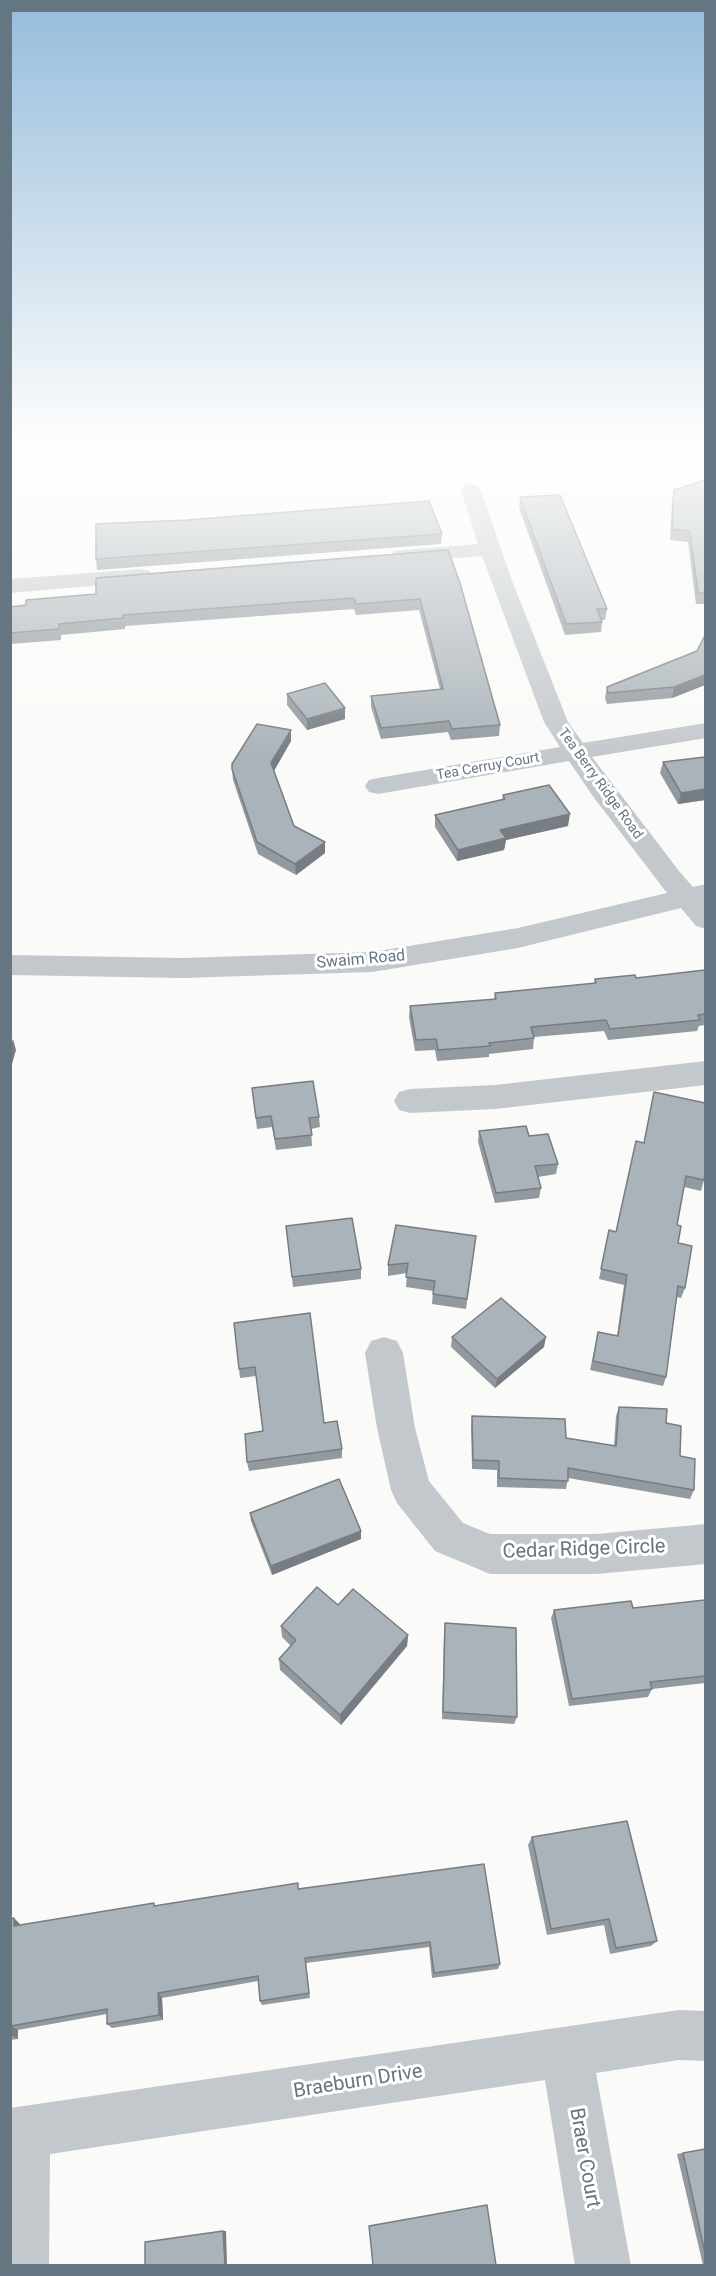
<!DOCTYPE html>
<style>
body{margin:0}
#map{position:relative;width:716px;height:2276px;overflow:hidden;background:#fafaf8;font-family:Roboto,sans-serif}
canvas{display:block}
.frame{position:absolute;inset:0;border:12px solid #657683;pointer-events:none}
</style>
<div id="map">
<canvas width="716" height="2276"></canvas>
<div class="frame"></div>
</div>
<script>
const ctx = document.querySelector('canvas').getContext('2d');
ctx.lineJoin = 'round';
const poly = rows => new Path2D(rows.map(r => 'M' + r).join(''));
function fill(path, color) { ctx.fillStyle = color; ctx.fill(path, 'evenodd'); }
function strokePath(path, color, width, dash) { ctx.strokeStyle = color; ctx.lineWidth = width; ctx.lineCap = dash ? 'butt' : 'round'; ctx.setLineDash(dash || []); ctx.stroke(path); }
function label(font, color, halo, rows, align = 'center') {
  ctx.font = font + ' Roboto,sans-serif'; ctx.lineWidth = 6; ctx.setLineDash([]); ctx.textBaseline = 'middle'; ctx.strokeStyle = halo; ctx.fillStyle = color; for (const [text, x, y, turn = 0] of rows) {
    ctx.save(); ctx.translate(x, y); ctx.rotate((+turn || 0) * Math.PI / 180); ctx.textAlign = isNaN(turn) ? turn : align; if (halo) ctx.strokeText(text, 0, 0); ctx.fillText(text, 0, 0); ctx.restore();
  }
}
const minor = poly([
 [471,484,478,486,481,490,511,578,568,722,583,743,706,723,706,738,592,757,679,871,693,887,706,884,706,929,696,926,681,908,518,948,372,972,183,978,10,975,10,955,183,958,372,952,518,928,667,893,592,795,569,761,378,794,369,792,365,786,369,780,378,778,560,747,544,722,482,556,402,562,394,561,391,556,394,551,402,550,478,544,461,490,464,486,471,484],
 [142,569,150,571,153,576,150,581,10,593,10,579,142,569],
 [706,1061,706,1085,495,1109,410,1113,399,1110,394,1101,399,1092,410,1089,495,1085,706,1061],
 [384,1337,397,1341,403,1353,415,1428,429,1481,463,1523,490,1534,596,1534,706,1524,706,1564,596,1574,490,1574,435,1551,397,1503,391,1490,377,1428,365,1353,371,1341,384,1337],
 [679,2010,706,2011,706,2061,679,2060,596,2073,631,2266,575,2266,545,2080,50,2154,49,2266,10,2266,10,2108,679,2010]
]);
const wall = poly([
 [705,480,705,604,696,604,688,542,670,540,672,501,674,490],
 [520,497,607,609,605,620,602,620,602,622,601,632,565,635,519,508],
 [442,534,441,544,97,570,96,559],
 [448,550,500,725,499,736,451,740,448,732,381,739,371,707,371,696,440,689,419,610,356,615,354,609,125,626,125,629,61,635,61,640,10,644,10,607,26,605,96,594],
 [705,635,705,685,672,698,607,704,605,698,607,687,697,651],
 [287,694,345,719,307,730,287,705],
 [291,730,291,741,274,771,294,826,325,853,296,875,258,854,233,780,232,769],
 [705,757,705,800,678,804,660,773,663,762],
 [503,795,568,826,506,840,504,850,457,861,435,827,435,815,502,800],
 [705,970,705,1025,699,1026,697,1031,608,1040,604,1031,534,1037,533,1049,489,1054,489,1057,437,1061,435,1050,415,1051,409,1017,410,1006,494,999,495,993,594,984,595,979,636,978],
 [252,1088,319,1117,320,1127,311,1129,312,1146,276,1150,272,1127,257,1129],
 [654,1092,704,1180,701,1191,684,1187,677,1225,678,1243,685,1288,681,1298,677,1297,666,1377,663,1386,590,1370,598,1332,617,1336,624,1285,599,1279,609,1230,616,1232,644,1142],
 [479,1131,529,1136,558,1164,556,1174,538,1177,541,1188,539,1198,495,1203,478,1142],
 [286,1226,361,1269,361,1279,293,1287],
 [476,1236,466,1309,432,1304,433,1291,406,1287,407,1273,388,1276,388,1265],
 [234,1323,324,1423,342,1449,342,1458,249,1471,247,1462,263,1431,256,1376,240,1378],
 [452,1337,544,1347,495,1388,451,1347],
 [619,1407,666,1423,694,1490,690,1499,568,1478,566,1489,497,1487,497,1470,472,1469,471,1425,472,1416,566,1438,614,1446,616,1416],
 [250,1513,361,1531,361,1539,272,1575,251,1521],
 [705,1600,705,1683,652,1689,648,1697,569,1706,551,1618,554,1610,633,1608],
 [338,1605,408,1635,407,1646,341,1725,280,1670,279,1659,291,1646,282,1637,281,1626],
 [445,1623,517,1717,514,1724,442,1719,444,1631],
 [532,1837,657,1941,651,1946,610,1954,604,1925,547,1935,528,1845],
 [299,1889,500,1964,498,1969,432,1978,429,1947,306,1963,310,1998,262,2005,260,2001,258,1981,162,1998,163,2020,112,2028,107,2024,107,2014,18,2030,18,2039,10,2040,10,1919,20,1924,20,1925,156,1906],
 [705,2149,705,2265,703,2265,677,2154]
]);
const shadedWall = poly([
 [705,675,705,685,672,698,674,687],
 [345,708,345,719,307,730,307,719],
 [291,730,291,741,272,774,271,763],
 [705,789,705,800,678,804,681,793],
 [570,814,568,826,506,840,504,850,457,861,458,850,500,830],
 [325,842,325,853,296,875,295,864],
 [13,1039,16,1050,10,1071,10,1048],
 [546,1337,544,1347,495,1388,497,1379],
 [361,1531,361,1539,272,1575,271,1566],
 [408,1635,407,1646,341,1725,340,1715],
 [14,1918,20,1924,20,1932,14,1926],
 [158,1993,162,1998,163,2020,159,2015],
 [11,2026,18,2030,18,2039,11,2035],
 [223,2231,226,2231,227,2265,225,2265]
]);
const building = poly([
 [705,480,705,593,698,593,690,531,672,529,674,490,705,480],
 [560,495,607,609,597,609,602,622,566,624,520,497,560,495],
 [429,501,442,534,96,559,96,524,187,520,429,501],
 [448,550,460,583,500,725,452,729,449,721,381,728,371,696,443,689,420,599,356,604,354,598,123,615,123,618,59,624,59,629,10,633,10,607,26,605,26,600,96,594,96,578,448,550],
 [705,635,705,675,674,687,608,693,607,687,697,651,705,635],
 [325,683,345,708,307,719,287,694,325,683],
 [257,724,291,730,271,763,294,826,325,842,295,864,257,842,232,769,232,764,257,724],
 [705,757,705,789,681,793,663,762,705,757],
 [549,785,570,814,500,830,506,838,458,850,435,815,505,799,503,795,549,785],
 [705,970,705,1014,698,1015,700,1020,610,1029,606,1020,531,1027,534,1038,489,1043,490,1046,438,1050,436,1039,416,1040,410,1006,496,999,495,993,596,983,595,979,635,975,636,978,705,970],
 [313,1081,319,1117,309,1118,312,1135,275,1139,271,1116,256,1118,252,1088,313,1081],
 [654,1092,705,1103,705,1173,704,1180,686,1176,677,1225,681,1226,678,1243,692,1246,685,1288,678,1286,666,1377,593,1361,598,1332,618,1336,627,1275,601,1269,609,1230,616,1232,636,1141,644,1143,654,1092],
 [526,1126,529,1136,548,1134,558,1164,535,1166,541,1188,496,1193,479,1131,526,1126],
 [352,1218,361,1269,292,1277,286,1226,352,1218],
 [396,1225,476,1236,467,1299,433,1294,435,1281,406,1277,408,1263,388,1265,396,1225],
 [501,1298,546,1337,497,1379,452,1337,501,1298],
 [310,1313,324,1423,337,1421,342,1449,247,1462,245,1434,263,1431,255,1367,239,1369,234,1323,310,1313],
 [619,1407,667,1409,666,1423,681,1426,680,1456,695,1459,694,1490,568,1468,568,1481,499,1478,499,1461,473,1460,472,1416,565,1419,566,1438,616,1446,619,1407],
 [339,1479,361,1531,271,1566,250,1513,339,1479],
 [317,1587,338,1605,353,1589,408,1635,340,1715,279,1659,296,1640,281,1626,317,1587],
 [705,1600,705,1676,650,1682,652,1689,572,1699,554,1610,631,1601,633,1608,705,1600],
 [445,1623,516,1628,517,1717,443,1712,445,1623],
 [627,1821,657,1941,616,1948,609,1919,551,1929,532,1837,627,1821],
 [484,1864,500,1964,434,1973,430,1942,305,1958,309,1993,260,2001,258,1976,158,1993,159,2015,107,2024,107,2009,11,2026,10,2035,10,1919,14,1918,14,1926,154,1903,154,1906,298,1883,298,1889,484,1864],
 [705,2149,705,2253,683,2153,705,2149],
 [487,2205,496,2265,373,2265,369,2226,487,2205],
 [223,2231,225,2265,145,2265,145,2242,223,2231]
]);
const farStreetnames = [
 ["Tea Cerruy Court",488,767,-10],
 ["Tea Berry Ridge Road",600,784,54]
];
const streetNames = [
 ["Swaim Road",361,960,-5]
];
const nearStreetnames = [
 ["Cedar Ridge Circle",584,1550,-2],
 ["Braeburn Drive",358,2082,-9],
 ["Braer Court",584,2158,80]
];
fill(minor, '#c3c8cc');
fill(wall, '#929a9f');
fill(shadedWall, '#777d82');
fill(building, '#aab3b9');
strokePath(building, '#777d82', 1.5);
const sky = ctx.createLinearGradient(0, 0, 0, 760);
sky.addColorStop(0, '#96bcdc');
sky.addColorStop(0.58, '#fdfdfc');
sky.addColorStop(1, '#fdfdfc00');
ctx.fillStyle = sky;
ctx.fillRect(0, 0, 716, 760);
label('14px', '#657683', '#fff', farStreetnames);
label('16px', '#657683', '#fff', streetNames);
label('20px', '#657683', '#fff', nearStreetnames);
</script>
